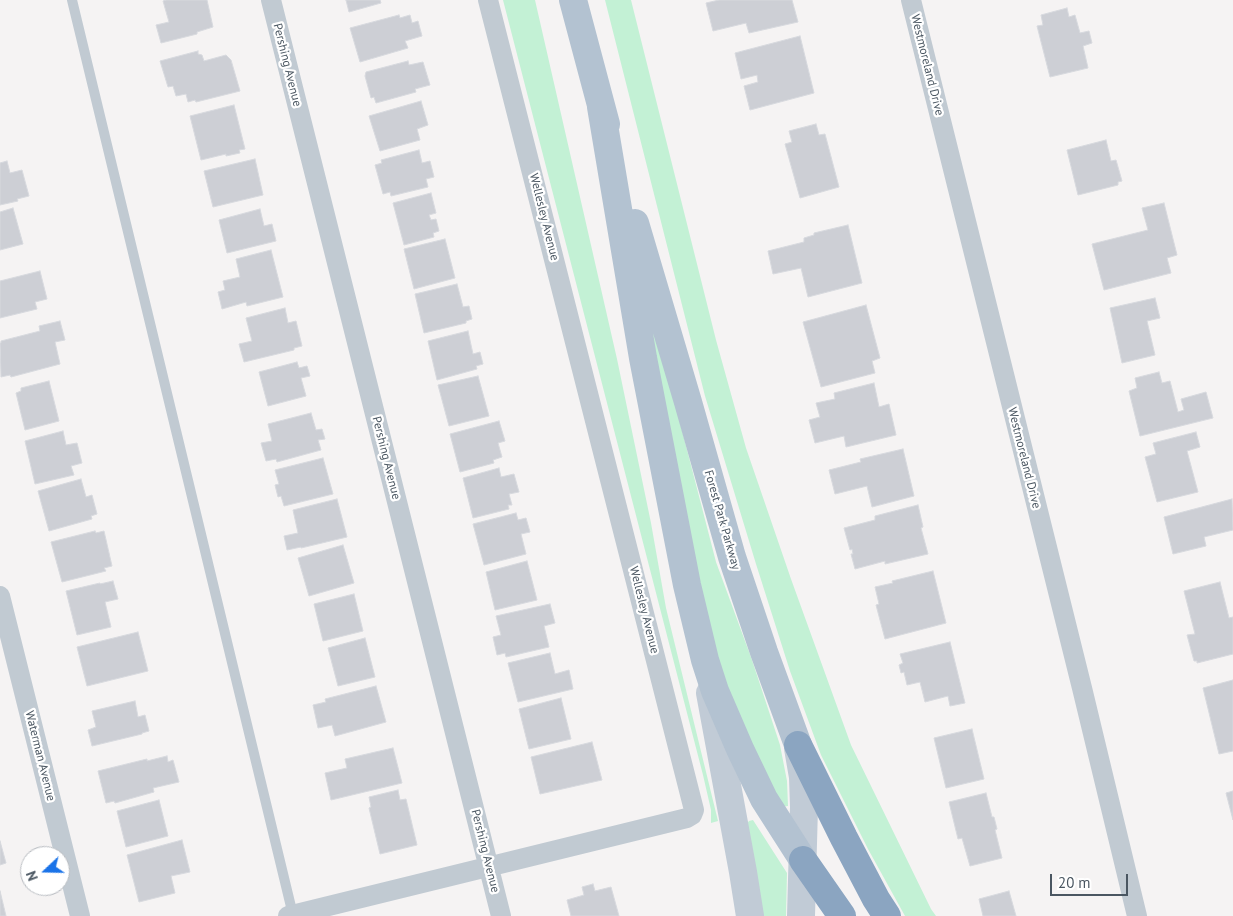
<!DOCTYPE html>
<style>
body{margin:0}
#map{position:relative;width:1233px;height:916px;overflow:hidden;background:#f5f3f3;font-family:"PT Sans",sans-serif}
canvas{display:block}
.north{position:absolute;left:20px;top:846px;width:50px;height:50px;box-sizing:border-box;background:#fff;border:1px solid #b7bbc0;border-radius:50%;rotate:249deg;font-size:14px;font-weight:700;line-height:20px;text-align:center;color:#4a5661}
.north::after{content:'';display:block;margin:auto;width:18px;height:22px;background:#1a73e8;clip-path:polygon(50% 0,100% 100%,50% 72%,0 100%)}
.scale{position:absolute;left:1050px;top:874px;width:78px;height:22px;box-sizing:border-box;border:2px solid #4a5661;border-top:0;padding-left:6px;font-size:15px;line-height:18px;white-space:nowrap;color:#4a5661;-webkit-text-stroke:4px #fff;paint-order:stroke}
</style>
<div id="map">
<canvas width="1233" height="916"></canvas>
<div class="north">N</div>
<div class="scale">20 m</div>
</div>
<script>
const ctx = document.querySelector('canvas').getContext('2d');
ctx.lineJoin = 'round';
function fill(path, color) { ctx.fillStyle = color; ctx.fill(path, 'evenodd'); }
const poly = rows => new Path2D(rows.map(r => 'M' + r).join(''));
function strokePath(path, color, width, dash) { ctx.strokeStyle = color; ctx.lineWidth = width; ctx.lineCap = dash ? 'butt' : 'round'; ctx.setLineDash(dash || []); ctx.stroke(path); }
function label(font, color, halo, rows, align = 'center') {
  ctx.font = font + ' "PT Sans",sans-serif'; ctx.lineWidth = 4.5; ctx.setLineDash([]); ctx.textBaseline = 'middle'; ctx.strokeStyle = halo; ctx.fillStyle = color; for (const [text, x, y, turn = 0] of rows) {
    ctx.save(); ctx.translate(x, y); ctx.rotate((+turn || 0) * Math.PI / 180); ctx.textAlign = isNaN(turn) ? turn : align; if (halo) ctx.strokeText(text, 0, 0); ctx.fillText(text, 0, 0); ctx.restore();
  }
}
const green = poly([
 [503,0,535,0,617,359,651,523,666,608,718,821,711,823,711,810,703,775],
 [605,0,631,0,716,340,746,448,791,579,851,745,931,909,936,916,905,916,868,849,821,755,790,671,756,564,705,396],
 [650,318,677,411,716,562,752,660,780,745,787,781,788,806,781,807,736,712,715,649,698,580,657,363],
 [753,820,787,873,786,916,760,916,746,825,749,821]
]);
const building = poly([
 [166,0,207,0,213,27,197,32,197,34,161,43,156,25,169,22,163,1,166,0],
 [346,0,380,0,381,3,349,12,346,0],
 [719,0,792,0,798,22,749,33,746,23,713,31,706,3,719,0],
 [1067,8,1069,17,1075,15,1080,33,1089,31,1092,43,1083,46,1088,68,1050,77,1037,26,1043,25,1041,15,1067,8],
 [399,15,400,18,410,15,412,23,418,21,422,36,405,41,408,48,360,62,350,28,399,15],
 [800,36,814,93,750,110,744,86,758,82,757,75,741,79,735,53,800,36],
 [198,51,198,54,202,55,204,61,226,55,231,60,240,91,196,102,195,100,188,102,186,94,176,96,173,86,168,87,160,61,198,51],
 [408,61,409,65,423,62,430,85,415,89,416,92,376,103,374,97,371,98,365,76,366,72,408,61],
 [421,101,428,125,417,129,420,140,380,151,369,116,421,101],
 [234,105,245,149,239,150,240,153,226,156,226,154,201,160,190,116,234,105],
 [816,124,819,135,825,134,839,187,800,198,785,144,792,142,789,131,816,124],
 [1106,140,1111,161,1116,160,1122,181,1118,182,1118,185,1078,195,1067,150,1106,140],
 [419,150,422,163,430,161,434,177,426,179,428,187,391,196,390,192,383,194,375,165,382,163,381,160,419,150],
 [255,159,263,195,213,207,204,171,255,159],
 [7,161,10,173,22,170,29,196,17,199,18,201,0,205,0,163,7,161],
 [431,193,436,213,429,215,431,220,436,219,439,231,433,233,434,237,404,245,393,203,431,193],
 [1164,203,1177,255,1167,258,1171,273,1104,290,1092,244,1148,230,1142,208,1164,203],
 [13,208,23,244,0,250,0,212,13,208],
 [260,209,264,226,272,224,276,241,227,253,219,220,260,209],
 [848,225,862,283,808,297,801,268,773,274,768,251,804,242,804,238,814,235,814,233,848,225],
 [445,239,455,278,414,289,404,249,445,239],
 [271,250,283,297,247,306,246,302,222,309,218,292,225,290,223,281,240,277,236,259,271,250],
 [40,271,47,299,35,302,37,309,0,318,0,281,40,271],
 [457,284,463,307,469,306,472,319,466,321,466,323,424,333,415,294,457,284],
 [1155,298,1160,318,1147,321,1155,355,1122,363,1110,308,1155,298],
 [866,305,880,358,872,361,875,373,821,387,803,322,866,305],
 [285,308,288,323,296,321,302,346,294,348,294,350,244,362,239,344,252,341,246,318,285,308],
 [60,321,65,340,55,342,60,364,11,377,10,375,1,377,0,343,1,343,1,341,40,331,39,326,60,321],
 [468,331,473,354,480,352,483,364,476,366,477,369,437,380,428,341,468,331],
 [297,362,299,368,307,366,310,376,301,378,306,396,268,406,259,372,297,362],
 [1159,372,1162,383,1170,381,1178,412,1184,410,1181,399,1206,392,1213,418,1140,436,1129,391,1137,388,1135,378,1159,372],
 [478,376,489,416,449,426,438,385,478,376],
 [49,381,59,421,25,430,16,393,21,391,21,388,49,381],
 [874,383,879,407,889,404,896,435,846,447,844,436,815,443,809,420,820,417,816,403,835,399,834,393,874,383],
 [311,413,316,430,322,429,325,439,318,440,321,450,277,462,276,459,266,461,261,443,272,441,268,424,311,413],
 [499,421,505,441,498,443,502,457,493,460,494,463,460,472,450,434,499,421],
 [63,431,66,445,77,443,82,463,71,466,74,475,35,484,25,441,63,431],
 [1196,432,1200,447,1187,451,1198,492,1157,502,1145,457,1156,454,1153,443,1196,432],
 [903,449,914,496,872,507,867,486,835,494,829,470,861,462,860,459,903,449],
 [323,458,333,494,284,506,281,496,278,497,275,485,279,484,275,470,323,458],
 [499,468,501,477,514,474,519,492,509,494,512,505,508,505,509,509,473,518,463,478,499,468],
 [81,479,86,497,92,495,97,514,91,516,92,519,49,531,38,491,81,479],
 [337,499,347,537,301,548,301,547,287,550,284,536,298,533,293,510,337,499],
 [1232,499,1233,530,1204,537,1206,546,1173,554,1164,517,1232,499],
 [918,505,923,527,921,528,928,554,885,564,885,561,855,569,851,554,853,554,852,549,850,550,844,528,875,520,875,516,918,505],
 [516,513,518,520,526,518,530,532,521,534,526,554,484,565,473,524,516,513],
 [95,531,96,533,104,531,112,566,104,568,106,571,62,582,51,542,95,531],
 [343,545,354,583,309,596,298,558,343,545],
 [527,561,537,600,495,610,486,572,527,561],
 [933,571,946,623,885,639,876,605,879,604,875,587,893,583,892,581,933,571],
 [113,581,118,599,105,602,111,627,77,635,66,591,100,583,100,584,113,581],
 [1220,582,1229,618,1233,617,1233,654,1197,663,1197,661,1194,661,1187,635,1195,634,1184,591,1220,582],
 [354,594,363,631,323,641,314,604,354,594],
 [550,604,555,623,544,626,549,647,506,657,505,653,497,655,493,637,501,635,496,616,550,604],
 [138,632,148,671,87,686,77,647,138,632],
 [365,638,375,677,338,686,328,648,365,638],
 [950,642,965,703,950,706,948,696,925,702,920,682,907,685,904,672,901,673,899,665,903,663,900,654,950,642],
 [550,653,555,674,569,670,573,689,518,702,508,663,550,653],
 [1233,680,1233,751,1219,754,1203,688,1233,680],
 [376,686,386,722,335,736,332,725,318,728,313,705,326,702,325,699,376,686],
 [561,698,571,739,529,749,519,709,561,698],
 [135,701,138,717,145,715,149,731,142,733,142,734,92,746,88,730,96,727,92,711,135,701],
 [972,729,984,779,946,788,934,738,972,729],
 [592,742,602,780,540,794,531,757,592,742],
 [393,748,402,783,331,800,325,773,347,768,345,759,393,748],
 [167,756,168,762,173,760,179,782,153,788,154,792,115,803,114,801,106,803,98,771,147,759,147,761,167,756],
 [398,790,400,800,406,799,417,845,380,854,369,808,371,807,369,797,398,790],
 [1233,791,1233,820,1226,793,1233,791],
 [986,793,992,817,994,817,997,829,995,830,1002,858,970,866,962,838,958,839,949,802,986,793],
 [159,800,168,836,126,847,117,811,159,800],
 [182,840,190,872,171,876,175,893,139,902,127,855,182,840],
 [0,841,6,863,0,865,0,841],
 [593,884,595,891,611,887,619,916,571,916,567,900,584,895,582,887,593,884],
 [0,891,6,916,0,916,0,891],
 [1009,891,1016,916,983,916,979,899,1009,891]
]);
const lane = poly([
 [72,0,293,915]
]);
const street = poly([
 [271,0,501,916],
 [911,0,1082,688,1137,916],
 [0,596,80,916],
 [288,916,687,818,692,815,694,810,488,0]
]);
const secondary = poly([
 [710,693,743,872,750,916],
 [798,748,803,777,804,807,801,916]
]);
const primary = poly([
 [573,0,606,124],
 [601,107,643,358,687,585,705,660,715,691,740,749,764,799,803,860],
 [635,223,688,402,732,557,764,652,798,745]
]);
const highway = poly([
 [798,745,844,838,876,899,887,916],
 [803,860,842,916]
]);
const streetNames = [
 ["Pershing Avenue",287,65,76],
 ["Westmoreland Drive",927,65,76],
 ["Wellesley Avenue",544,217,76],
 ["Pershing Avenue",386,458,76],
 ["Westmoreland Drive",1024,458,76],
 ["Forest Park Parkway",722,520,74],
 ["Wellesley Avenue",644,610,76],
 ["Waterman Avenue",40,756,76],
 ["Pershing Avenue",485,851,76]
];
fill(green, '#c3f1d5');
fill(building, '#cdcfd5');
strokePath(building, '#d7d9de', 1);
strokePath(lane, '#c1cad2', 10);
strokePath(street, '#c1cad2', 20);
strokePath(secondary, '#c1cbd6', 28);
strokePath(primary, '#b3c2d1', 28);
strokePath(highway, '#8ba5c1', 28);
label('12px', '#4a5661', '#fff', streetNames);
</script>
